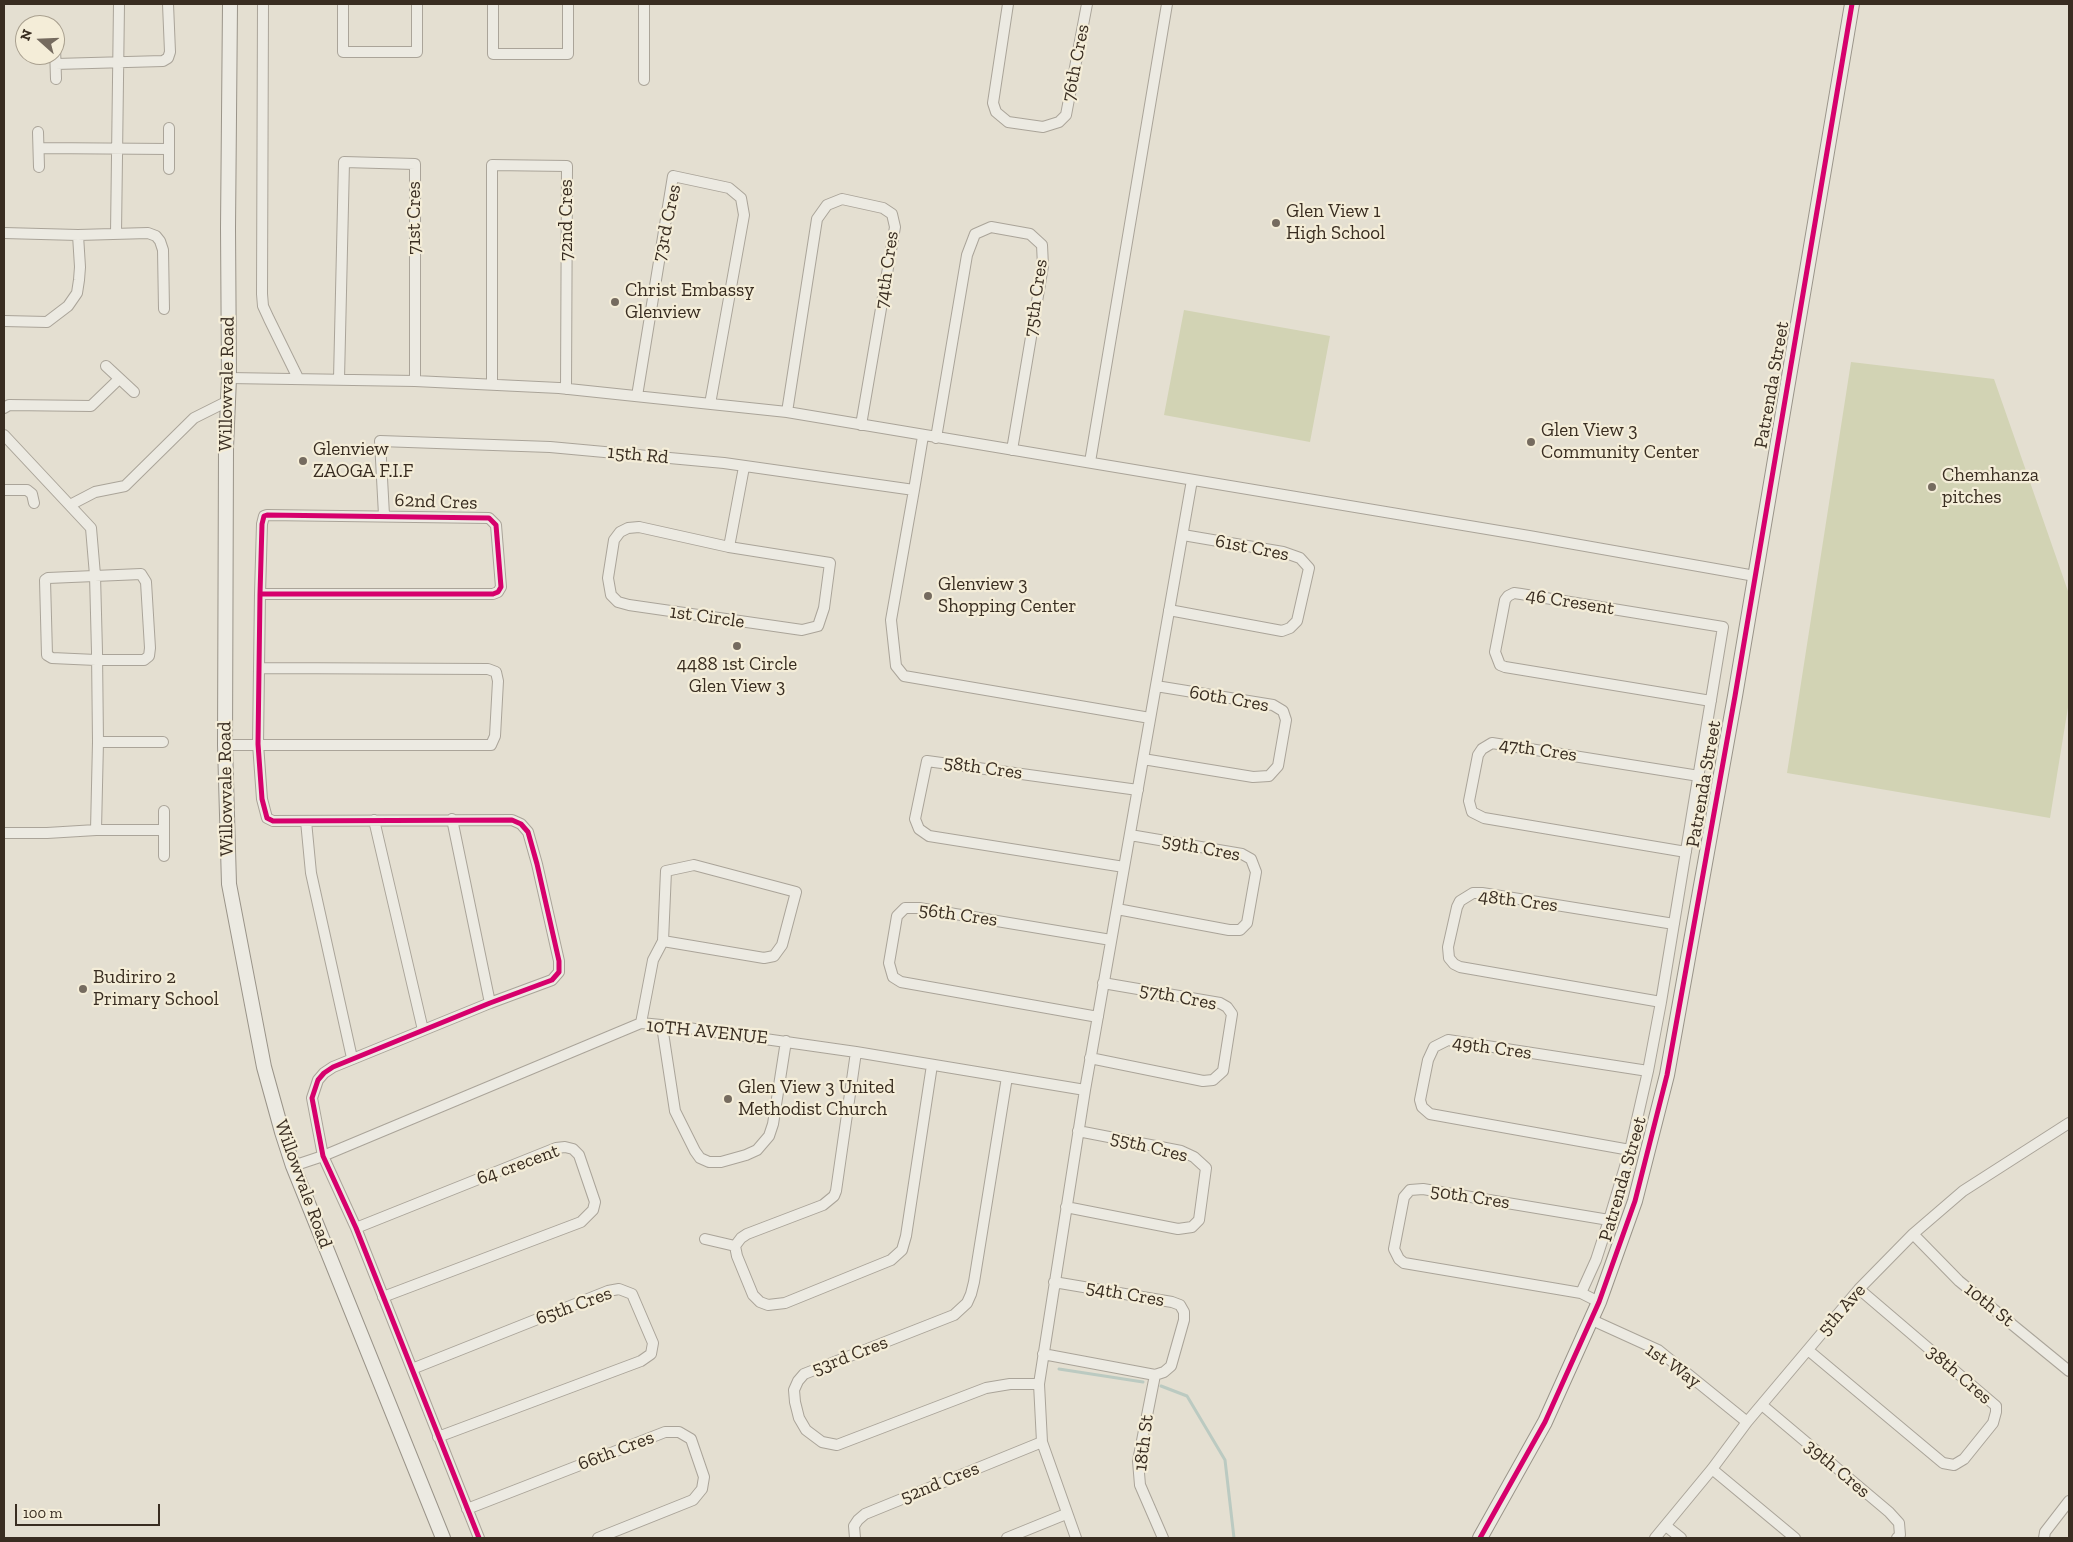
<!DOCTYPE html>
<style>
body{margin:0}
#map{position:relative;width:2073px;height:1542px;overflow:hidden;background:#e4dfd1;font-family:"Zilla Slab",serif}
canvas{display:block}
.frame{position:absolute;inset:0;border:5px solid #392d21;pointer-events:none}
.north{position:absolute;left:15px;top:15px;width:50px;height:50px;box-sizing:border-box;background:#f4edd8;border:1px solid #a9a08f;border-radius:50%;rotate:290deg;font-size:14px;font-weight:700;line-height:20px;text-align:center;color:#392d21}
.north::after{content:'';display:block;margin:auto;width:18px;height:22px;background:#756b5f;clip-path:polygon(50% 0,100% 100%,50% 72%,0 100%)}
.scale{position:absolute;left:15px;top:1504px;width:145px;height:22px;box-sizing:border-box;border:2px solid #392d21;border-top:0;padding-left:6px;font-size:15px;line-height:18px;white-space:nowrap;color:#392d21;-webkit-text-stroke:4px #f4edd8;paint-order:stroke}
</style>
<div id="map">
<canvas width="2073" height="1542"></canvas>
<div class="frame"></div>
<div class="north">N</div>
<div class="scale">100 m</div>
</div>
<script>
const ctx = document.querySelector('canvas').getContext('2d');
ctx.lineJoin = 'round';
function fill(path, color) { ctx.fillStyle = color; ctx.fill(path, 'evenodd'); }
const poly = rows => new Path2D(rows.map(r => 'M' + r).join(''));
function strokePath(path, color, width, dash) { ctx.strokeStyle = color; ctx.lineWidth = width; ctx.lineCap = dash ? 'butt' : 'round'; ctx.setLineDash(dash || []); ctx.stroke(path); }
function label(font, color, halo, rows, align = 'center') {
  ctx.font = font + ' "Zilla Slab",serif'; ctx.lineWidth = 4.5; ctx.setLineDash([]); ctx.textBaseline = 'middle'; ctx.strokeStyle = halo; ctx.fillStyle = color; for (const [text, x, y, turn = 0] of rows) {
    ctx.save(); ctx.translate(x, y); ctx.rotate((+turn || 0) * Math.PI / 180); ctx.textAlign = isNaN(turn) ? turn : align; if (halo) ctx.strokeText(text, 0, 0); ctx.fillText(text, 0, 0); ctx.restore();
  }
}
const green = poly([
 [1184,310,1330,336,1310,442,1164,415],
 [1851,362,1994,379,2069,594,2069,701,2050,818,1787,773]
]);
const stream = poly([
 [1059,1369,1143,1382],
 [1161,1386,1187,1396,1225,1460,1234,1538]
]);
const street = poly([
 [263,4,262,294,263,306,269,319,298,378],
 [343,4,343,52,417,52,417,4],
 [493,4,493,54,568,54,568,4],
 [1008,4,993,103,996,112,1008,122,1043,127,1059,122,1066,115,1087,4],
 [55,47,56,79],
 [56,64,163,61,168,58,170,52,168,4],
 [644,80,644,4],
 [38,132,39,167],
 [39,148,169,149],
 [169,169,169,128],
 [4,233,78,235,148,233,156,236,160,241,163,250,164,309],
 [116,233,119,4],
 [4,321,47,322,68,306,77,293,79,280,80,267,78,235],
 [106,366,134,392],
 [229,378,415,381,559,388,787,412,1529,536,1755,576],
 [339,379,344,162,415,164,415,381],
 [492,384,492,165,567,166,566,389],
 [637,396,673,176,729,188,741,198,744,215,710,404],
 [4,408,9,405,91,406,119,379],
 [787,412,817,219,827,205,842,199,883,208,892,214,895,227,861,425],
 [4,435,91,528,95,575,97,652,98,742,96,830],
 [936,438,967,255,975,234,991,227,1030,234,1042,245,1043,266,1012,450],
 [1090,462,1167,4],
 [4,490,27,490,32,494,34,503],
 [914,490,891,620,896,666,904,676,1150,718],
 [70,505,95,492,125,486,194,418,228,401],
 [384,515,380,441,550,447,724,463,914,490,923,436],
 [639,527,729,547,830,563,824,608,818,626,802,630,629,605,618,602,611,595,608,578,614,540,620,532,628,528,639,527],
 [729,547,744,467],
 [141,574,146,582,150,648,149,656,144,660,96,660,52,658,47,655,45,580,48,578,141,574],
 [260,594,493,594,498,592,501,587,496,525,489,518,267,515,264,516,262,524,260,594,258,744,262,799,267,818,273,821,512,820,521,824,528,832,537,864,559,961,559,972,552,980,490,1003,333,1067,324,1073,318,1080,312,1098,323,1156,356,1228,479,1538],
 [1169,610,1282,631,1290,628,1297,621,1309,568,1300,558,1283,552,1183,535],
 [98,742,163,742],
 [225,745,491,745,495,736,498,681,496,672,488,669,260,668],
 [1143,759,1253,777,1269,776,1278,766,1286,720,1283,711,1273,705,1156,686],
 [164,811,164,856],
 [452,819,490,1003],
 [374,820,423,1030],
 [306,821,311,873,352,1058],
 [4,833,47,833,96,830,164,830],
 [1686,852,1484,818,1472,812,1469,801,1478,755,1482,749,1492,743,1699,776],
 [694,865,796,892,782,945,774,956,764,958,663,941,666,871,694,865],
 [1124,867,929,836,919,829,915,819,927,761,1138,790],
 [1117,909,1229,930,1240,930,1247,923,1256,872,1251,859,1242,854,1130,835],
 [1661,1002,1460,967,1454,964,1449,958,1448,947,1457,907,1460,901,1473,893,1482,893,1674,924],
 [1098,1017,901,982,893,977,889,963,897,916,905,908,919,908,1111,940],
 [641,1023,653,960,663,941],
 [662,1026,675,1111,695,1151,700,1158,709,1162,721,1162,746,1155,757,1150,769,1136,773,1124,786,1041],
 [856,1052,836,1191,834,1196,823,1205,747,1234,741,1238,735,1246,737,1256,753,1295,760,1302,768,1305,785,1303,891,1260,902,1250,906,1236,932,1065],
 [1090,1058,1203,1081,1213,1080,1223,1071,1232,1014,1227,1007,1220,1003,1103,983],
 [1007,1077,974,1282,971,1294,967,1303,954,1315,804,1374,798,1381,794,1390,795,1402,799,1418,806,1430,822,1442,837,1445,986,1388,1010,1384,1039,1384],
 [1630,1150,1430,1114,1422,1107,1420,1100,1428,1060,1434,1047,1448,1040,1648,1071],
 [293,1166,323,1156,641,1023,681,1027,856,1052,1085,1090],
 [1066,1207,1178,1229,1192,1227,1199,1220,1206,1168,1194,1157,1181,1151,1078,1131],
 [356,1228,556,1148,565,1147,573,1149,579,1155,595,1202,593,1210,581,1222,383,1297],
 [1913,1234,1959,1281,2069,1371],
 [705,1239,735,1246],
 [1581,1293,1404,1263,1399,1259,1394,1249,1404,1197,1410,1190,1423,1189,1609,1220],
 [1599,1302,1581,1293,1596,1260,1609,1220,1630,1150,1648,1071,1661,1002,1723,627,1521,594,1514,593,1508,596,1505,600,1495,652,1500,665,1505,667,1711,701],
 [1592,1320,1658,1350,1747,1422],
 [1808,1350,1943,1463,1954,1465,1964,1459,1993,1423,1996,1412,1996,1406,1859,1289],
 [1043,1354,1155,1375,1164,1372,1171,1366,1184,1320,1184,1312,1180,1305,1172,1302,1054,1282],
 [412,1369,608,1291,619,1289,632,1294,653,1343,651,1354,641,1361,438,1437],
 [1155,1375,1138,1461,1140,1485,1163,1538],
 [1762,1405,1889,1512,1899,1523,1900,1535,1897,1538],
 [1712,1469,1795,1538],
 [467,1509,665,1432,679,1432,691,1439,704,1477,702,1489,693,1500,598,1538],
 [1666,1526,1681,1538],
 [855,1538,854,1526,858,1520,865,1514,1042,1442],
 [1007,1538,1066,1514],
 [1076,1538,1042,1442,1039,1384,1085,1090,1192,480],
 [1655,1538,1712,1469,1747,1422,1859,1289,1913,1234,1963,1191,2069,1123],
 [2044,1538,2045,1532,2069,1501]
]);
const secondary = poly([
 [230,4,228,228,229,378,226,448,225,745,229,884,264,1067,282,1132,293,1166,443,1538],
 [1480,1538,1545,1422,1599,1302,1635,1201,1667,1075,1735,696,1852,4]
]);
const cycleway = poly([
 [260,594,493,594,498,592,501,587,496,525,489,518,267,515,264,516,262,524,260,594,258,744,262,799,267,818,273,821,512,820,521,824,528,832,537,864,559,961,559,972,552,980,490,1003,333,1067,324,1073,318,1080,312,1098,323,1156,356,1228,479,1538],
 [1480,1538,1545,1422,1599,1302,1635,1201,1667,1075,1735,696,1852,4]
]);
const markers = [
 [1276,223,5,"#756b5f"],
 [615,302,5,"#756b5f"],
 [1531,442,5,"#756b5f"],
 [303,461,5,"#756b5f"],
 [1932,487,5,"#756b5f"],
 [928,596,5,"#756b5f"],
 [737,646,5,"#756b5f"],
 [83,989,5,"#756b5f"],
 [728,1099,5,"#756b5f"]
];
const streetNames = [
 ["76th Cres",1076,63,-79],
 ["71st Cres",415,218,-90],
 ["72nd Cres",567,220,-90],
 ["73rd Cres",667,223,-78],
 ["74th Cres",887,270,-82],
 ["75th Cres",1036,298,-82],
 ["Willowvale Road",227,384,-89],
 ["Patrenda Street",1772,385,-80],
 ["15th Rd",638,455,5],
 ["62nd Cres",436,502,2],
 ["61st Cres",1252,548,11],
 ["46 Cresent",1570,602,9],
 ["1st Circle",707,617,8],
 ["60th Cres",1229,699,10],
 ["47th Cres",1538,750,8],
 ["58th Cres",983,768,8],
 ["Patrenda Street",1704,784,-80],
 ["Willowvale Road",226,789,-91],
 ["59th Cres",1201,848,11],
 ["48th Cres",1518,901,7],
 ["56th Cres",958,915,8],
 ["57th Cres",1178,997,11],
 ["10TH AVENUE",707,1032,6],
 ["49th Cres",1492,1048,8],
 ["55th Cres",1149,1147,14],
 ["64 crecent",518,1165,-20],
 ["Patrenda Street",1623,1179,-74],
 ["Willowvale Road",303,1184,70],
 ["50th Cres",1470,1197,9],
 ["54th Cres",1125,1294,10],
 ["10th St",1989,1305,39],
 ["65th Cres",574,1306,-20],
 ["5th Ave",1842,1310,-49],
 ["53rd Cres",850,1356,-21],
 ["1st Way",1673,1366,35],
 ["38th Cres",1959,1375,41],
 ["18th St",1144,1443,-83],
 ["66th Cres",616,1451,-21],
 ["39th Cres",1837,1469,40],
 ["52nd Cres",940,1483,-22]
];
const poiNames = [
 ["Glen View 1",1286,212],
 ["High School",1286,234],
 ["Christ Embassy",625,291],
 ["Glenview",625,313],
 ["Glen View 3",1541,431],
 ["Community Center",1541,453],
 ["Glenview",313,450],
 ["ZAOGA F.I.F",313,472],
 ["Chemhanza",1942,476],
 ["pitches",1942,498],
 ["Glenview 3",938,585],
 ["Shopping Center",938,607],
 ["4488 1st Circle",737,665,"center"],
 ["Glen View 3",737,687,"center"],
 ["Budiriro 2",93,978],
 ["Primary School",93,1000],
 ["Glen View 3 United",738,1088],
 ["Methodist Church",738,1110]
];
fill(green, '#d2d3b4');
strokePath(stream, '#bbcac1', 3);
strokePath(street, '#aaa499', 12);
strokePath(secondary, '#9a9489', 16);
strokePath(street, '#eceae2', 10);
strokePath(secondary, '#eceae2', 14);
strokePath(cycleway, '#d6006c', 5);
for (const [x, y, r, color] of markers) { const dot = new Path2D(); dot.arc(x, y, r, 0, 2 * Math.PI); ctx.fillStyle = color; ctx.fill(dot); strokePath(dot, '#f4edd8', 2); }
label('19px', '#392d21', '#f4edd8', streetNames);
label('19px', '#392d21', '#f4edd8', poiNames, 'left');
</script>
